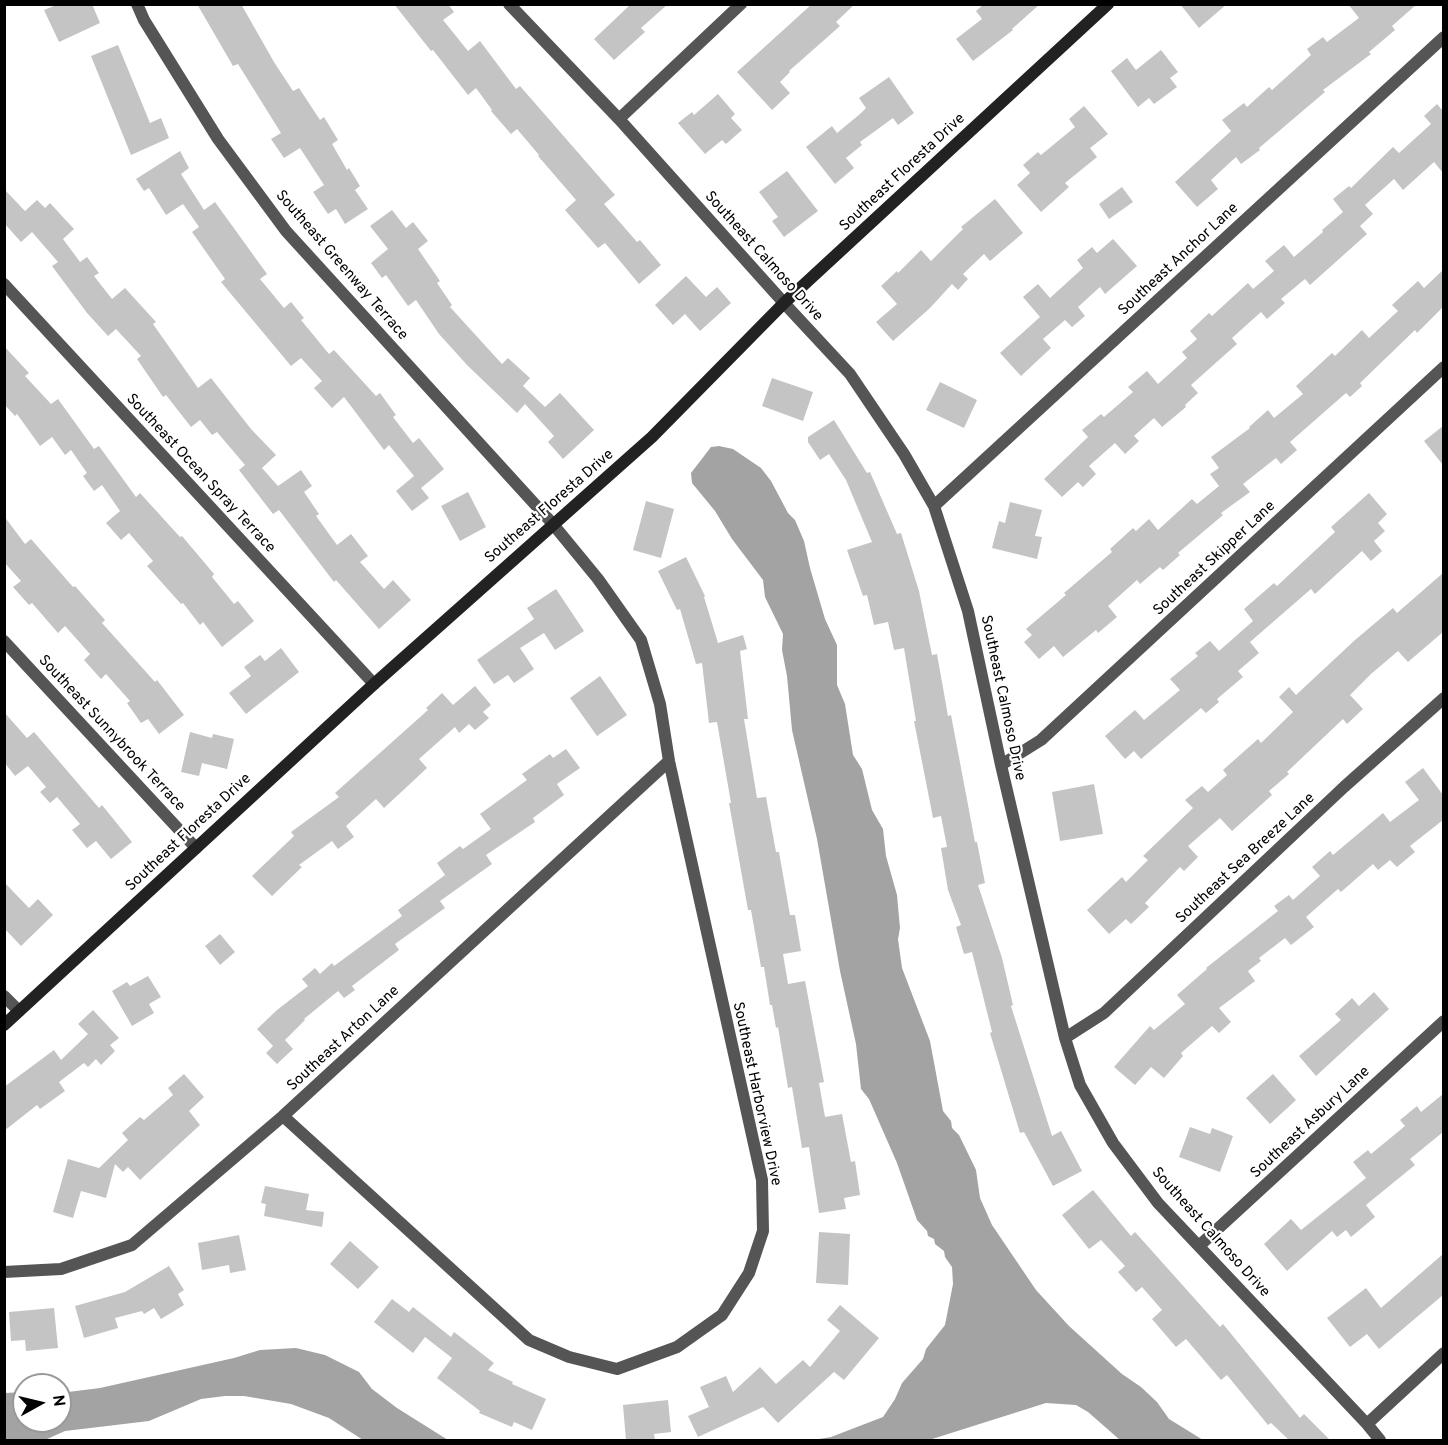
<!DOCTYPE html>
<style>
body{margin:0}
#map{position:relative;width:1448px;height:1445px;overflow:hidden;background:#fff;font-family:Overpass,sans-serif}
canvas{display:block}
.frame{position:absolute;inset:0;border:6px solid #000;pointer-events:none}
.north{position:absolute;left:12px;top:1373px;width:60px;height:60px;box-sizing:border-box;background:#fff;border:2px solid #999;border-radius:50%;rotate:82deg;font-size:16px;font-weight:700;line-height:24px;text-align:center;color:#000}
.north::after{content:'';display:block;margin:auto;width:21px;height:27px;background:#000;clip-path:polygon(50% 0,100% 100%,50% 72%,0 100%)}
</style>
<div id="map">
<canvas width="1448" height="1445"></canvas>
<div class="frame"></div>
<div class="north">N</div>
</div>
<script>
const ctx = document.querySelector('canvas').getContext('2d');
ctx.lineJoin = 'round';
function fill(path, color) { ctx.fillStyle = color; ctx.fill(path, 'evenodd'); }
const poly = rows => new Path2D(rows.map(r => 'M' + r).join(''));
function strokePath(path, color, width, dash) { ctx.strokeStyle = color; ctx.lineWidth = width; ctx.lineCap = dash ? 'butt' : 'round'; ctx.setLineDash(dash || []); ctx.stroke(path); }
function label(font, color, halo, rows, align = 'center') {
  ctx.font = font + ' Overpass,sans-serif'; ctx.lineWidth = 4.5; ctx.setLineDash([]); ctx.textBaseline = 'middle'; ctx.strokeStyle = halo; ctx.fillStyle = color; for (const [text, x, y, turn = 0] of rows) {
    ctx.save(); ctx.translate(x, y); ctx.rotate((+turn || 0) * Math.PI / 180); ctx.textAlign = isNaN(turn) ? turn : align; if (halo) ctx.strokeText(text, 0, 0); ctx.fillText(text, 0, 0); ctx.restore();
  }
}
const water = poly([
 [719,446,733,449,761,468,771,481,788,513,795,520,804,541,810,568,825,619,837,645,837,685,845,704,853,755,862,769,872,810,883,829,886,856,897,895,900,928,898,939,902,968,930,1041,943,1111,951,1121,952,1128,959,1135,976,1170,980,1198,992,1225,1036,1290,1069,1326,1122,1374,1141,1387,1157,1402,1169,1419,1203,1440,1120,1440,1088,1412,1076,1405,1046,1403,929,1440,813,1440,831,1437,883,1417,895,1399,902,1383,923,1359,926,1349,945,1325,953,1284,952,1267,945,1257,944,1251,935,1244,934,1239,928,1236,927,1231,917,1220,897,1163,869,1099,861,1089,856,1044,840,971,817,839,792,730,787,676,782,650,783,634,765,597,763,580,732,539,715,511,692,483,691,473,711,447],
 [296,1348,325,1355,359,1372,372,1389,397,1408,448,1440,363,1440,329,1418,291,1404,244,1396,225,1396,201,1399,149,1421,65,1431,45,1440,5,1440,5,1393,24,1392,24,1421,60,1421,60,1393,100,1388,234,1358,260,1350]
]);
const building = poly([
 [59,4,92,4,100,23,59,42,44,10],
 [197,4,241,4,274,62,293,91,299,88,320,120,324,117,338,140,332,144,347,170,349,168,360,186,355,190,368,209,345,224,336,209,328,214,313,192,324,185,300,148,284,158,271,139,281,133,238,64,233,66],
 [394,4,448,4,454,12,443,20,468,51,480,41,516,89,520,86,615,195,604,204,637,242,640,240,661,265,639,284,605,243,598,248,565,210,576,200,538,156,539,155,517,129,511,134,491,111,492,110,476,88,468,95,433,50,431,51],
 [631,4,668,4,641,28,645,32,614,60,594,39],
 [812,4,855,4,836,22,840,26,789,71,790,72,780,82,790,93,772,110,737,72],
 [984,4,1040,4,1012,29,1013,30,973,61,956,39,982,19,976,11],
 [1180,4,1227,4,1199,28],
 [1348,4,1417,4,1392,26,1395,30,1369,52,1371,54,1323,90,1325,92,1259,148,1260,150,1241,164,1236,157,1211,180,1218,189,1197,207,1175,182,1231,131,1222,120,1244,103,1247,107,1269,87,1272,90,1311,55,1307,49,1323,37,1327,42,1359,18],
 [118,45,150,123,161,118,169,138,131,155,91,56],
 [1161,50,1178,72,1170,78,1177,87,1154,104,1149,98,1138,107,1111,71,1127,58,1136,70],
 [889,77,914,113,898,125,893,118,860,142,862,145,846,158,854,168,835,184,806,147,832,126,837,133,860,114,866,108,859,98],
 [718,94,735,114,731,118,742,130,726,144,722,140,705,154,678,123,692,112,694,115],
 [1437,104,1443,111,1443,173,1434,162,1403,190,1394,179,1365,205,1373,214,1360,226,1367,234,1310,285,1305,279,1281,299,1285,303,1267,319,1261,312,1232,338,1237,344,1191,385,1198,393,1185,405,1186,407,1162,427,1154,418,1134,436,1139,441,1125,454,1115,443,1089,466,1096,474,1083,487,1078,482,1062,497,1044,479,1088,437,1082,430,1101,414,1104,417,1133,392,1128,387,1147,371,1158,384,1187,358,1182,352,1197,339,1190,331,1209,313,1212,316,1248,283,1253,289,1274,271,1265,261,1284,245,1294,257,1323,232,1322,230,1343,212,1333,199,1349,186,1351,188,1393,147,1399,153,1431,124,1424,116],
 [1084,106,1108,134,1090,148,1097,157,1065,183,1069,187,1041,212,1017,185,1030,173,1023,165,1038,152,1041,155,1075,127,1069,119],
 [180,151,189,168,181,174,204,210,215,202,267,274,260,279,284,308,291,302,304,318,301,320,329,354,334,350,376,396,380,393,396,415,393,417,413,443,419,438,444,469,421,488,429,498,412,511,396,491,414,476,389,445,384,450,344,397,332,408,314,388,322,381,301,358,291,366,221,282,225,279,192,232,199,227,183,204,166,215,149,188,144,191,136,179],
 [787,171,818,211,784,237,772,221,778,217,759,192],
 [1122,187,1133,202,1109,219,1099,204],
 [4,189,25,211,37,200,45,208,50,203,74,229,63,239,80,262,87,257,99,273,94,276,112,299,125,288,156,322,153,324,198,388,211,378,251,429,276,455,262,468,278,486,301,470,312,486,304,492,319,514,316,516,337,545,351,534,368,556,360,562,384,589,393,580,411,600,379,629,336,580,334,582,279,510,273,514,239,470,245,465,217,432,212,435,200,420,191,427,166,395,163,397,137,359,141,356,116,329,108,336,87,313,52,266,58,262,32,232,21,242,4,223],
 [995,199,1023,233,990,261,984,254,963,274,968,279,958,290,952,284,930,308,893,341,876,322,897,304,881,286,897,271,898,273,921,250,931,261,963,229,961,227],
 [392,210,406,228,413,222,428,241,418,249,440,281,437,283,452,305,450,307,502,364,508,358,530,378,523,386,545,407,560,393,594,430,563,459,548,442,554,436,525,404,517,413,467,365,439,334,416,300,408,306,386,275,382,278,371,263,388,249,370,226],
 [1113,239,1137,266,1105,294,1100,287,1078,307,1085,316,1072,327,1065,320,1043,339,1051,348,1021,376,1000,353,1040,317,1023,297,1038,284,1050,298,1083,268,1077,260,1092,247,1097,253],
 [1443,270,1443,307,1417,333,1415,330,1360,383,1362,386,1350,397,1346,393,1290,442,1297,450,1281,464,1276,458,1243,484,1250,492,1221,513,1223,515,1178,553,1180,555,1163,570,1160,567,1140,584,1137,580,1108,606,1117,617,1098,633,1096,630,1063,657,1054,646,1039,659,1024,642,1032,635,1026,629,1066,595,1064,593,1112,552,1110,549,1133,528,1136,531,1149,519,1158,530,1192,499,1197,504,1219,486,1210,474,1219,468,1211,457,1250,428,1249,427,1268,410,1274,418,1303,394,1296,386,1332,353,1335,356,1362,330,1369,338,1398,311,1392,305,1418,281,1424,288],
 [686,276,706,297,717,287,731,303,700,331,685,314,673,325,655,305],
 [4,346,29,373,25,376,51,404,58,399,94,449,99,446,136,497,140,493,180,537,182,536,214,574,212,577,234,604,238,601,254,621,222,647,203,622,200,625,183,603,181,604,147,566,153,561,129,533,121,540,106,523,120,511,102,485,94,491,83,476,87,473,71,450,65,455,52,437,40,446,17,414,15,416,4,404],
 [772,378,813,392,803,421,762,406],
 [940,382,977,400,964,428,926,410],
 [834,420,867,473,870,472,897,534,901,533,919,591,932,655,937,654,948,716,951,715,975,842,977,842,985,883,978,885,1002,958,1013,1005,1011,1006,1052,1136,1061,1131,1082,1171,1053,1186,1024,1132,1020,1133,990,1033,992,1032,972,952,964,954,956,927,961,925,948,890,941,848,947,847,941,816,933,818,914,721,916,721,904,648,894,650,888,622,874,625,867,595,863,596,847,550,872,542,846,480,829,454,820,460,808,442,808,437],
 [1443,426,1443,465,1424,441],
 [468,492,486,527,460,541,441,506],
 [1369,493,1387,514,1378,523,1385,531,1374,541,1382,551,1371,561,1362,551,1315,594,1311,589,1250,642,1259,653,1238,671,1243,677,1217,699,1219,702,1206,713,1201,708,1141,759,1134,751,1125,759,1105,736,1135,710,1144,720,1180,690,1170,679,1198,656,1195,653,1210,641,1219,651,1253,621,1244,609,1274,583,1277,586,1335,532,1331,527],
 [646,501,674,509,661,558,633,550],
 [1010,502,1042,510,1035,536,1042,537,1037,559,992,548,999,521,1005,523],
 [4,516,25,544,31,539,73,587,75,586,105,620,102,623,155,682,157,680,184,715,159,734,148,719,141,723,127,703,130,701,106,674,101,679,84,660,90,654,65,626,58,633,32,603,29,605,13,587,21,581,4,562],
 [686,557,705,596,704,597,718,643,743,635,747,649,740,651,748,719,744,719,757,798,766,797,776,852,779,852,790,915,795,915,801,951,783,954,788,984,805,981,824,1082,819,1083,825,1117,842,1114,851,1162,855,1161,860,1195,844,1198,846,1209,819,1213,809,1147,802,1148,792,1087,788,1088,778,1027,776,1028,772,1005,770,1005,764,967,761,967,751,910,748,910,729,803,731,803,717,722,709,723,702,663,696,664,680,609,677,610,658,571],
 [1443,573,1443,632,1408,662,1398,651,1371,674,1350,695,1363,709,1347,724,1343,719,1287,772,1289,774,1269,791,1272,795,1232,831,1220,818,1188,846,1198,857,1184,871,1180,867,1145,903,1149,907,1131,924,1126,919,1109,934,1087,910,1122,877,1126,882,1148,860,1143,856,1193,808,1185,800,1202,786,1208,792,1227,775,1223,770,1258,739,1261,743,1293,712,1279,697,1289,687,1296,695,1355,640,1393,608,1397,613],
 [556,589,584,631,555,650,544,633,520,648,534,669,514,683,508,675,494,684,477,660,534,619,527,608],
 [281,648,299,672,246,714,229,693,251,676,244,667,260,655,265,661],
 [600,676,627,715,597,736,570,698],
 [475,686,491,705,483,712,489,718,475,730,469,724,459,733,455,727,419,759,427,768,397,796,384,808,376,799,346,826,354,837,338,849,332,841,299,865,302,867,272,896,252,876,294,836,291,832,339,797,335,793,428,710,426,708,442,693,453,705],
 [4,712,27,738,34,732,99,808,102,805,132,842,111,859,96,841,87,848,72,830,80,824,57,797,50,803,40,792,46,787,28,766,15,776,4,762],
 [190,732,212,738,213,734,234,739,227,769,202,763,199,776,181,772],
 [566,749,580,768,557,784,564,795,533,818,535,822,486,855,492,864,440,901,445,908,395,944,399,950,352,986,355,990,344,998,338,991,304,1019,305,1020,285,1040,293,1049,277,1064,266,1053,273,1046,257,1029,277,1010,308,986,302,979,315,968,320,974,332,963,334,966,402,916,398,910,445,875,437,863,460,846,463,849,491,829,480,814,527,780,522,774,550,754,553,758],
 [1423,768,1443,795,1443,820,1410,846,1415,852,1397,867,1390,860,1378,870,1373,864,1341,892,1338,889,1306,917,1314,927,1291,945,1285,938,1259,958,1261,961,1248,971,1255,981,1219,1008,1231,1022,1219,1033,1212,1026,1181,1053,1183,1056,1164,1078,1151,1067,1135,1085,1114,1067,1150,1026,1154,1030,1185,1004,1177,995,1207,969,1206,968,1278,911,1274,906,1289,895,1293,900,1320,876,1312,867,1330,851,1333,855,1383,813,1390,822,1419,800,1405,782],
 [1094,784,1103,834,1060,841,1052,792],
 [4,882,29,908,38,899,53,915,21,946,4,928],
 [220,934,235,952,220,965,205,946],
 [148,976,161,997,149,1004,154,1013,132,1026,112,991,127,982,130,986],
 [1374,992,1389,1009,1316,1076,1299,1056,1341,1020,1335,1014,1352,998,1359,1006],
 [93,1010,119,1038,110,1045,115,1051,101,1065,96,1059,88,1067,84,1063,59,1082,65,1091,40,1109,37,1105,4,1131,4,1087,54,1050,61,1060,88,1034,78,1024],
 [184,1074,204,1097,189,1111,200,1125,140,1180,128,1167,123,1172,115,1164,106,1198,81,1191,73,1218,53,1212,68,1159,99,1168,128,1140,122,1133,140,1117,144,1120,173,1095,168,1088],
 [1273,1074,1296,1100,1270,1124,1246,1098],
 [1443,1094,1443,1132,1410,1159,1415,1165,1366,1205,1375,1217,1351,1237,1346,1230,1337,1237,1332,1231,1287,1271,1264,1244,1291,1219,1301,1230,1366,1178,1353,1162,1368,1150,1371,1154,1405,1126,1400,1120,1417,1106,1421,1112],
 [1190,1127,1210,1134,1212,1128,1233,1136,1220,1172,1179,1157],
 [265,1186,309,1194,306,1210,324,1212,322,1227,264,1216,266,1204,261,1203],
 [1093,1190,1131,1236,1135,1232,1220,1327,1223,1324,1300,1418,1304,1414,1330,1440,1289,1440,1271,1423,1268,1425,1227,1375,1221,1380,1186,1339,1176,1347,1152,1319,1162,1310,1142,1287,1136,1292,1118,1272,1125,1266,1101,1240,1089,1249,1062,1215],
 [819,1232,850,1234,848,1285,816,1283],
 [239,1235,246,1270,230,1273,229,1265,202,1270,198,1243],
 [350,1241,379,1267,358,1289,330,1264],
 [1443,1254,1443,1295,1379,1349,1367,1334,1350,1347,1327,1318,1366,1288,1381,1308],
 [169,1266,184,1290,178,1294,184,1305,161,1319,154,1308,144,1314,142,1311,115,1318,118,1328,84,1338,75,1306,125,1292],
 [392,1299,409,1312,413,1307,451,1337,454,1332,494,1363,488,1370,513,1382,512,1384,546,1399,532,1430,514,1422,512,1427,479,1413,480,1411,437,1378,452,1358,425,1337,413,1353,374,1322],
 [840,1305,879,1338,844,1380,834,1372,778,1423,763,1407,698,1437,688,1416,709,1407,700,1387,726,1376,733,1392,760,1367,776,1384,803,1360,810,1367,840,1331,827,1320],
 [54,1308,58,1348,26,1351,25,1340,11,1341,9,1312],
 [668,1400,671,1432,654,1434,655,1440,626,1440,623,1405]
]);
const street = poly([
 [137,4,144,20,218,139,286,231,552,523,598,579,641,640,660,704,669,761,762,1180,763,1231,749,1273,722,1315,677,1347,617,1369,569,1357,529,1340,283,1116],
 [509,4,619,119,784,303,850,374,904,454,934,506,968,611,1001,765,1065,1038,1080,1085,1113,1143,1158,1203,1367,1424,1380,1440],
 [619,119,741,4],
 [4,284,374,684],
 [934,506,1444,37],
 [4,641,196,848],
 [1001,765,1041,740,1444,367],
 [4,996,19,1011],
 [1065,1038,1104,1013,1344,787,1444,698],
 [1199,1246,1444,1021],
 [4,1272,61,1269,132,1245,283,1116,669,761],
 [1367,1424,1444,1353]
]);
const secondary = poly([
 [4,1025,374,684,652,437,784,303,1108,4]
]);
const streetNames = [
 ["Southeast Floresta Drive",903,173,-43],
 ["Southeast Calmoso Drive",763,257,48],
 ["Southeast Anchor Lane",1179,260,-43],
 ["Southeast Greenway Terrace",341,266,49],
 ["Southeast Ocean Spray Terrace",200,474,47],
 ["Southeast Floresta Drive",550,507,-41],
 ["Southeast Skipper Lane",1215,559,-43],
 ["Southeast Calmoso Drive",1002,698,78],
 ["Southeast Sunnybrook Terrace",111,734,47],
 ["Southeast Floresta Drive",189,833,-43],
 ["Southeast Sea Breeze Lane",1246,859,-43],
 ["Southeast Arton Lane",344,1039,-43],
 ["Southeast Harborview Drive",756,1094,78],
 ["Southeast Asbury Lane",1311,1123,-43],
 ["Southeast Calmoso Drive",1210,1233,48]
];
fill(water, '#a3a3a3');
fill(building, '#c4c4c4');
strokePath(street, '#555', 12);
strokePath(secondary, '#222', 12);
label('15px', '#000', '#fff', streetNames);
</script>
